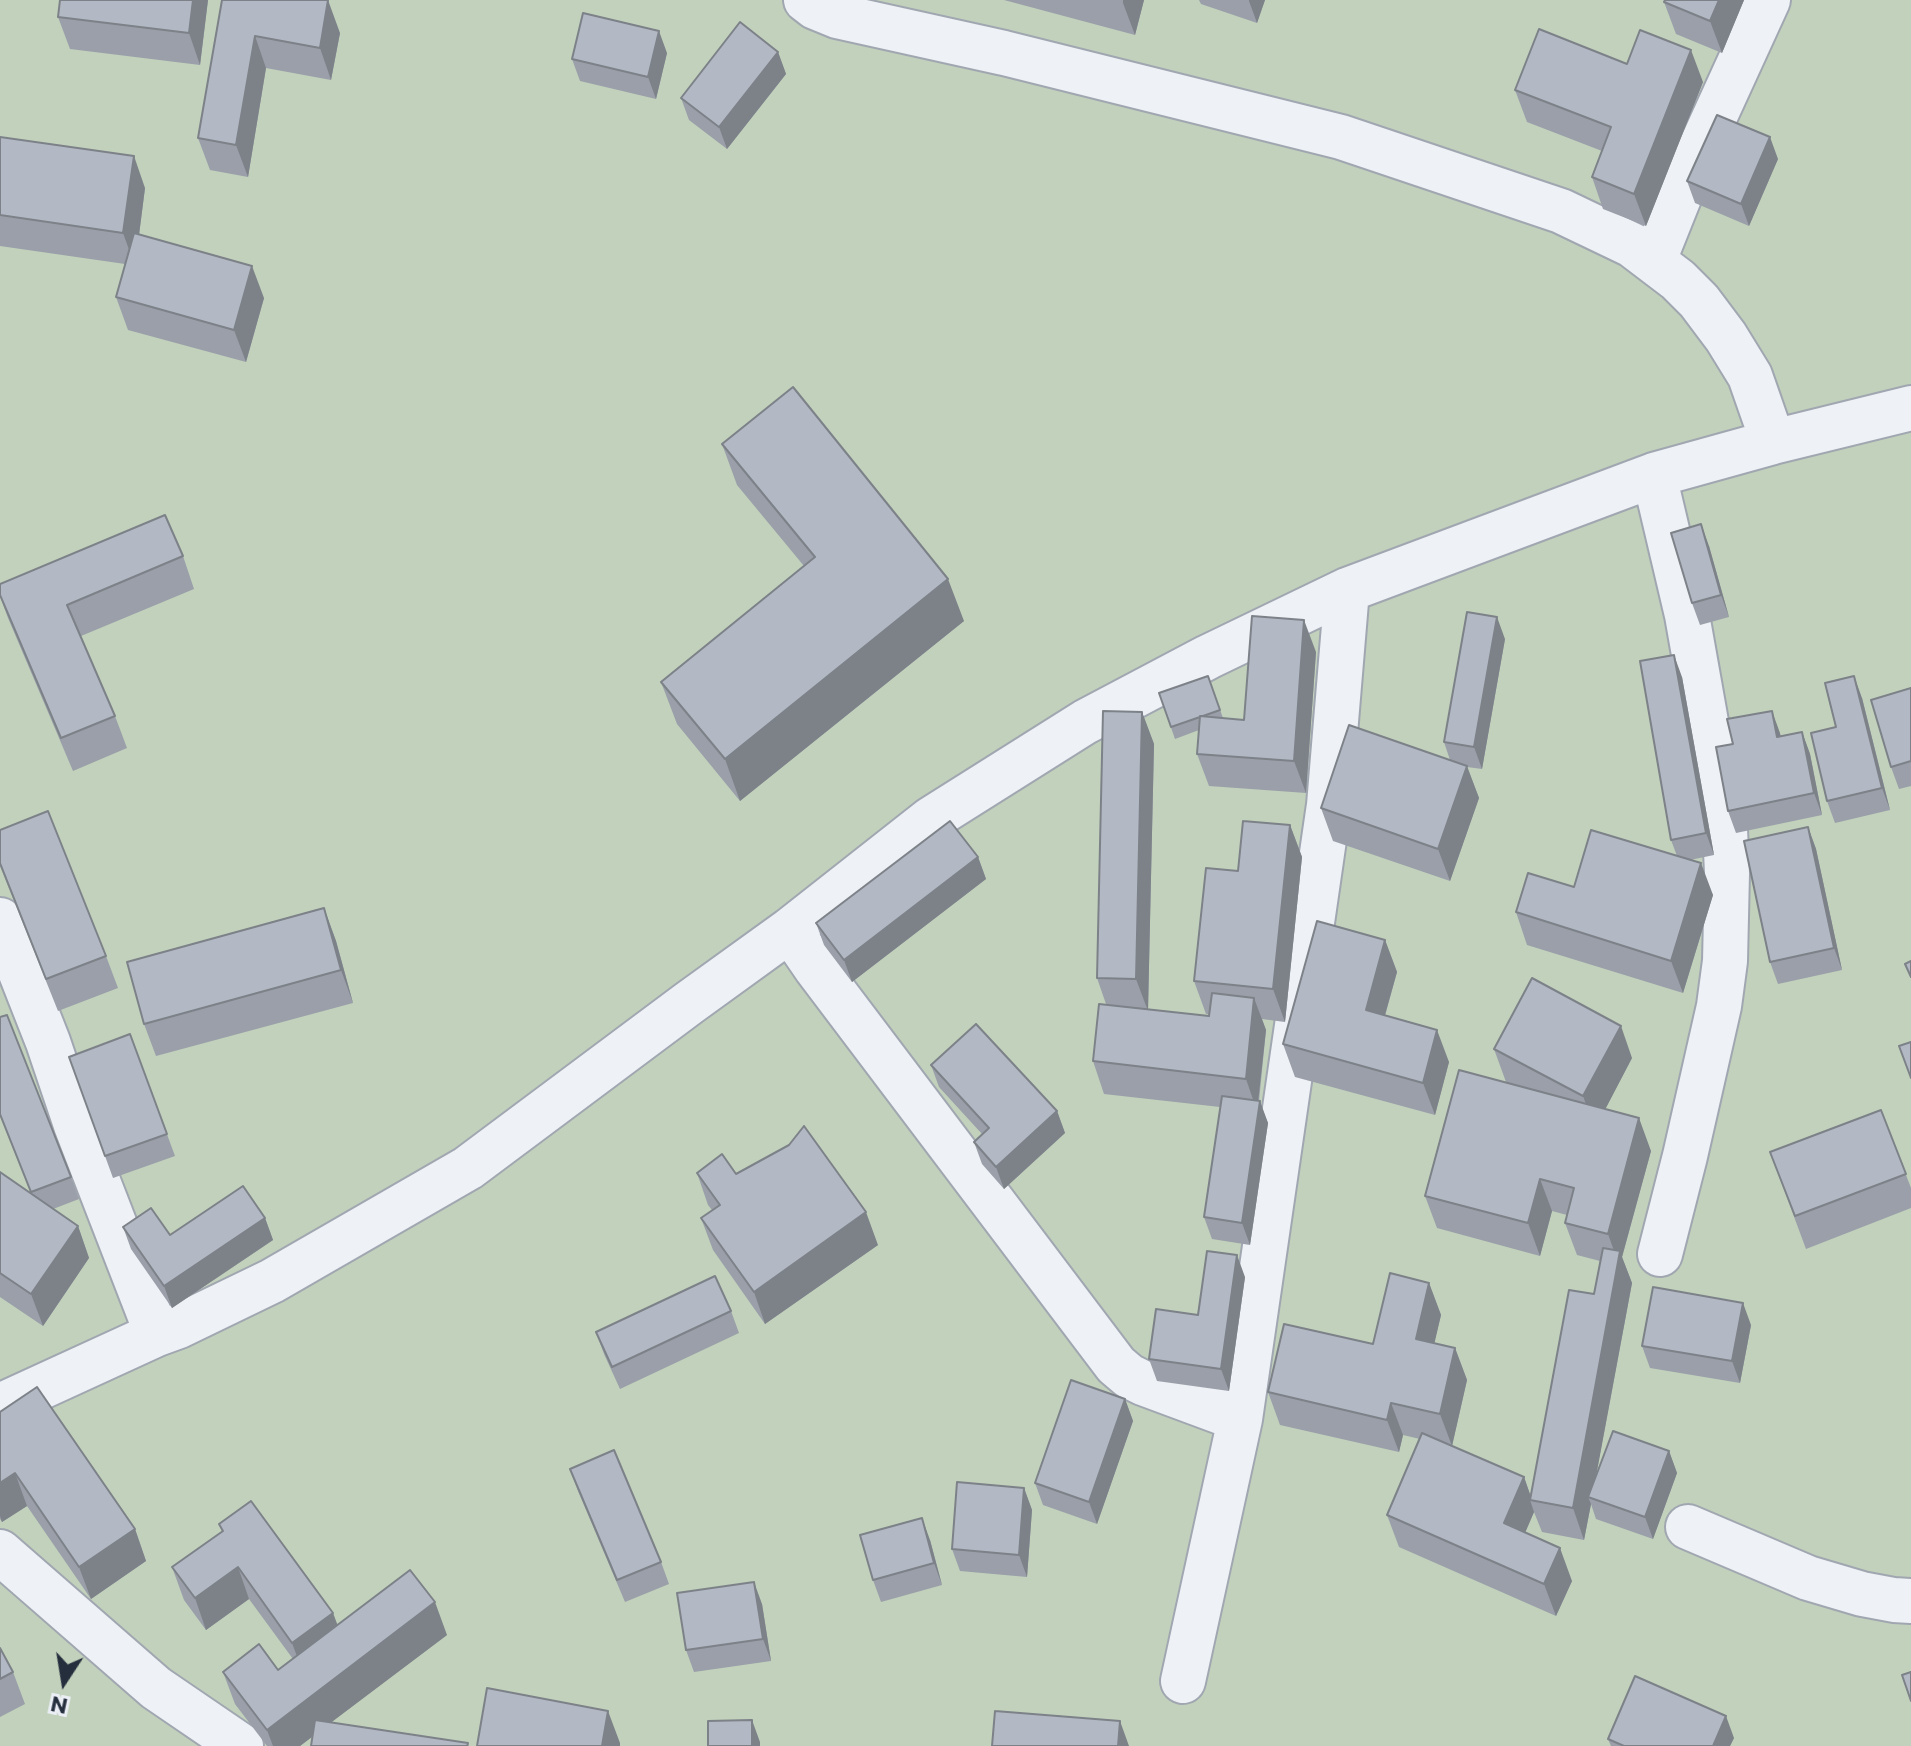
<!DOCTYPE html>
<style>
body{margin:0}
#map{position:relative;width:1911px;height:1746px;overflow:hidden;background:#dbe0e7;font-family:Commissioner,sans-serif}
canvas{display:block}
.north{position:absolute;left:24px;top:1642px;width:80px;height:80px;-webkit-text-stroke:6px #ebeff5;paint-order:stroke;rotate:192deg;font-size:22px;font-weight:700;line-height:32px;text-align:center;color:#252e3d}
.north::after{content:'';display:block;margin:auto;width:28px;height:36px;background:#252e3d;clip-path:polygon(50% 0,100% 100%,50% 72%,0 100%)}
</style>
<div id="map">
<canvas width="1911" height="1746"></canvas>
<div class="north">N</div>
</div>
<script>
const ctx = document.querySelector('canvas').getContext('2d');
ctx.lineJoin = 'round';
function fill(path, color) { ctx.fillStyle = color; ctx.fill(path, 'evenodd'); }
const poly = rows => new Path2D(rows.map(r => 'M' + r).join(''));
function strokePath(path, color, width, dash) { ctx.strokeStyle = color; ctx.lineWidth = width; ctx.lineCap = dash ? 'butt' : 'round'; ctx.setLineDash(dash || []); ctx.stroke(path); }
const green = poly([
 [0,0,1911,0,1911,1746,0,1746]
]);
const minor = poly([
 [806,0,815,7,837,16,1004,53,1341,137,1561,211,1632,245,1678,280,1699,301,1726,337,1750,376,1773,442],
 [1654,260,1688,175,1768,0],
 [1654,475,1687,615,1725,829,1727,873,1725,961,1719,1006,1685,1156,1660,1254],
 [0,920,48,1042,76,1125,157,1334],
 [790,930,816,968,1116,1365,1129,1376,1143,1383,1240,1419,1329,805,1347,590],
 [0,1406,157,1334,179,1326,272,1281,468,1168,689,1003,790,930,931,819,1085,722,1208,657,1347,590,1654,475,1773,442,1911,408],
 [1688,1527,1808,1578,1862,1594,1894,1600,1911,1601],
 [0,1552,156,1688,241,1746],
 [1183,1681,1240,1419]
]);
const wall = poly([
 [208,0,200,65,70,49,58,17],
 [222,0,340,33,331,80,266,68,248,177,210,170,198,138],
 [1004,0,1144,0,1135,35],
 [1199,0,1265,0,1257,23,1201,4],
 [1744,0,1722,53,1676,34,1664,2],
 [778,52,786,74,727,149,689,120,681,98],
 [667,53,656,99,580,81,572,59],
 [1627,64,1703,82,1646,226,1603,209,1592,177,1602,151,1527,122,1515,90],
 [0,137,145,188,139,235,264,298,246,362,128,330,116,297,125,264,0,246],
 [1778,159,1749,226,1695,203,1687,181],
 [722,444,964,621,740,801,677,724,661,682,804,566,737,485],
 [1709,546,1729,617,1700,625,1692,603],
 [183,556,194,589,81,636,115,716,127,748,73,771,8,618,0,596],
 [1505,639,1482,769,1467,767,1479,798,1450,881,1333,841,1321,808,1450,760,1444,742],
 [1316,652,1306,793,1209,786,1197,754,1199,730,1175,739,1159,693,1208,676,1223,718,1244,720],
 [1682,677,1714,855,1690,860,1713,895,1683,993,1527,945,1516,912,1574,887,1677,856,1671,840],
 [1911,688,1911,786,1899,789,1891,767],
 [1862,698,1890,810,1835,823,1827,801,1836,727],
 [1142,712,1154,744,1148,1009,1209,1016,1210,1014,1206,1014,1194,981,1238,871,1290,825,1302,857,1285,1022,1262,1019,1266,1030,1259,1101,1268,1123,1250,1245,1212,1239,1204,1217,1220,1107,1104,1094,1093,1061,1106,1004,1097,978],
 [1802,732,1810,754,1822,815,1736,833,1728,811,1733,744,1780,733,1780,737],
 [1808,827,1816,849,1842,970,1778,984,1770,962],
 [0,830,106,956,118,988,58,1011,0,866],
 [978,857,986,879,852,982,824,945,816,923],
 [324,908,336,941,353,1003,156,1056,144,1024],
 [1385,940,1397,972,1385,1016,1449,1062,1435,1115,1295,1077,1283,1044],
 [0,1017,71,1177,79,1199,53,1209,78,1226,89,1258,43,1326,0,1297,0,1172,31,1194,0,1116],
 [130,1034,175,1156,113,1178,69,1057],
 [1494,1049,1632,1058,1605,1109,1651,1151,1622,1257,1632,1283,1596,1475,1669,1451,1677,1473,1653,1539,1596,1519,1591,1504,1584,1540,1542,1532,1534,1512,1525,1533,1572,1581,1556,1616,1399,1547,1387,1515,1420,1439,1403,1435,1399,1452,1280,1425,1268,1392,1373,1344,1429,1283,1441,1315,1434,1343,1455,1348,1467,1380,1452,1446,1524,1477,1531,1497,1594,1294,1600,1261,1577,1255,1565,1223,1567,1215,1552,1211,1540,1256,1437,1228,1425,1196,1509,1084,1506,1082],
 [931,1065,1057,1111,1065,1133,1004,1189,982,1164,974,1142,982,1134,939,1087],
 [1881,1110,1911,1188,1911,1208,1806,1249,1770,1152],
 [697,1173,736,1174,878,1245,765,1324,713,1250,701,1218,712,1210,708,1205],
 [265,1218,273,1240,172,1308,131,1249,123,1227,170,1235],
 [1245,1277,1229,1391,1157,1381,1149,1359,1198,1315],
 [731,1311,739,1333,620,1389,604,1354,596,1332],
 [1751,1325,1740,1383,1650,1368,1642,1346],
 [1125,1399,1133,1421,1097,1524,1043,1505,1035,1483],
 [0,1412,135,1529,146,1561,91,1599,27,1506,2,1522,0,1519],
 [570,1469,661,1562,669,1584,625,1602,578,1491],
 [1024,1488,1032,1510,1027,1577,960,1571,952,1549],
 [219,1524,333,1613,337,1625,447,1635,331,1722,468,1743,469,1746,311,1746,313,1736,300,1746,267,1746,235,1704,223,1672,278,1670,293,1659,249,1599,206,1630,184,1600,172,1567,222,1532],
 [930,1540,942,1585,881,1602,873,1580],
 [762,1604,771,1661,694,1672,686,1650],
 [0,1648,13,1672,25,1704,0,1717],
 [1734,1738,1730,1746,1611,1746,1608,1739]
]);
const shadedWall = poly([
 [193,0,208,0,200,65,189,33],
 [328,0,340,33,331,80,320,48],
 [1123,0,1144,0,1135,35,1123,3],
 [1249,0,1265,0,1257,23,1249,1],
 [1719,0,1744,0,1722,53,1710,21],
 [659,31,667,53,656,99,648,77],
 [255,36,266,68,248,177,236,145],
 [1691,50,1703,82,1646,226,1634,194],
 [778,52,786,74,727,149,719,127],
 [1770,137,1778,159,1749,226,1741,204],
 [134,156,145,188,135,266,123,233],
 [252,266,264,298,246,362,234,330],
 [1701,524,1709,546,1729,617,1721,595],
 [948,579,964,621,740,801,725,759],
 [1497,617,1505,639,1482,769,1474,747],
 [1304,620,1316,652,1306,793,1294,761],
 [1674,655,1682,677,1714,855,1706,833],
 [1854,676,1862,698,1890,810,1882,788],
 [1772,711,1780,733,1785,759,1777,737],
 [1142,712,1154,744,1148,1011,1136,979],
 [1802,732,1810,754,1822,815,1814,793],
 [1467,766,1479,798,1450,881,1438,849],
 [1290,825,1302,857,1285,1022,1273,989],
 [1808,827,1816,849,1842,970,1834,948],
 [978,857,986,879,852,982,844,960],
 [1701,863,1713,895,1683,993,1671,961],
 [324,908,336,941,353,1003,341,970],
 [1385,940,1397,972,1377,1043,1366,1010],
 [1254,998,1266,1030,1257,1111,1246,1079],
 [1621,1026,1632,1058,1595,1129,1583,1096],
 [1437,1030,1449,1062,1435,1115,1423,1083],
 [1260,1101,1268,1123,1250,1245,1242,1223],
 [1057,1111,1065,1133,1004,1189,996,1167],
 [1639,1118,1651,1151,1622,1257,1632,1283,1592,1498,1588,1497,1591,1504,1584,1540,1573,1508,1618,1262,1608,1234],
 [1540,1179,1552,1211,1540,1256,1528,1223],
 [866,1212,878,1245,765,1324,754,1292],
 [265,1218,273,1240,172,1308,164,1286],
 [78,1226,89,1258,43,1326,31,1294],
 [1237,1255,1245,1277,1229,1391,1221,1369],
 [1429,1283,1441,1315,1428,1371,1416,1339],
 [1743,1303,1751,1325,1740,1383,1732,1361],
 [1455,1348,1467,1380,1452,1446,1440,1414],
 [1125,1399,1133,1421,1097,1524,1089,1502],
 [1391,1403,1403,1435,1399,1452,1387,1420],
 [1669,1451,1677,1473,1653,1539,1645,1517],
 [15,1473,27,1506,2,1522,0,1516,0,1483],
 [1524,1477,1532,1500,1530,1500,1534,1512,1515,1556,1504,1523],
 [1024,1488,1032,1510,1027,1577,1019,1555],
 [922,1518,930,1540,942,1585,934,1563],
 [135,1529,146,1561,91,1599,79,1567],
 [1560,1548,1572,1581,1556,1616,1544,1584],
 [238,1567,249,1599,206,1630,195,1598],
 [754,1582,762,1604,771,1661,763,1639],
 [435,1602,447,1635,300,1746,273,1746,267,1730],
 [333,1613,345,1645,304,1675,292,1643],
 [608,1711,620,1743,620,1746,602,1746],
 [1726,1716,1734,1738,1730,1746,1713,1746],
 [752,1720,760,1742,760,1746,752,1746],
 [1120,1721,1129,1746,1118,1746]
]);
const building = poly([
 [60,0,193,0,189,33,58,17,60,0],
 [222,0,328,0,320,48,255,36,236,145,198,138,222,0],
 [1665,0,1719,0,1710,21,1664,2,1665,0],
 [583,13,659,31,648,77,572,59,583,13],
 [740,22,778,52,719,127,681,98,740,22],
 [1539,29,1627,64,1640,30,1691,50,1634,194,1592,177,1611,127,1515,90,1539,29],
 [1717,115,1770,137,1741,204,1687,181,1717,115],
 [0,137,134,156,123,233,0,215,0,137],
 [134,233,252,266,234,330,116,297,134,233],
 [793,387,948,579,725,759,661,682,815,557,722,444,793,387],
 [165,515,183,556,67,605,115,716,61,738,0,595,0,584,165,515],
 [1701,524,1721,595,1692,603,1671,533,1701,524],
 [1467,612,1497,617,1474,747,1444,742,1467,612],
 [1252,616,1304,620,1294,761,1197,754,1200,716,1244,720,1252,616],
 [1674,655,1706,833,1671,840,1640,661,1674,655],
 [1208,676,1220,710,1203,716,1200,716,1200,717,1171,727,1159,693,1208,676],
 [1854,676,1882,788,1827,801,1811,733,1836,727,1825,683,1854,676],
 [1911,688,1911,761,1891,767,1871,700,1911,688],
 [1103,711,1142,712,1136,979,1097,978,1103,711],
 [1772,711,1777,737,1802,732,1814,793,1728,811,1716,747,1733,744,1727,719,1772,711],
 [1349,725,1467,766,1438,849,1321,808,1349,725],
 [48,811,106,956,46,979,0,863,0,830,48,811],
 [950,821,978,857,844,960,816,923,950,821],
 [1243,821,1290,825,1273,989,1194,981,1206,868,1238,871,1243,821],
 [1808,827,1834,948,1770,962,1744,841,1808,827],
 [1591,830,1701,863,1671,961,1516,912,1528,873,1574,887,1591,830],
 [324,908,341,970,144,1024,127,962,324,908],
 [1317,921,1385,940,1366,1010,1437,1030,1423,1083,1283,1044,1317,921],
 [1911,961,1911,977,1905,964,1911,961],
 [1532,978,1621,1026,1583,1096,1494,1049,1532,978],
 [1212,993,1254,998,1246,1079,1093,1061,1099,1004,1209,1016,1212,993],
 [7,1015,71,1177,31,1192,0,1114,0,1017,7,1015],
 [976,1024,1057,1111,996,1167,974,1142,989,1128,931,1065,976,1024],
 [130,1034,167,1134,105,1156,69,1057,130,1034],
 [1911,1042,1911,1078,1899,1046,1911,1042],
 [1459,1070,1639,1118,1608,1234,1565,1223,1574,1188,1540,1179,1528,1223,1425,1196,1459,1070],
 [1222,1096,1260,1101,1242,1223,1204,1217,1222,1096],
 [1881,1110,1906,1174,1795,1216,1770,1152,1881,1110],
 [804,1126,866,1212,754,1292,701,1218,720,1205,697,1173,722,1154,736,1174,789,1145,804,1126],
 [0,1172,78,1226,31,1294,0,1273,0,1172],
 [243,1186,265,1218,164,1286,123,1227,151,1208,170,1235,243,1186],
 [1603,1248,1620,1251,1573,1508,1530,1500,1569,1290,1594,1294,1603,1248],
 [1207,1251,1237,1255,1221,1369,1149,1359,1156,1309,1198,1315,1207,1251],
 [1390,1273,1429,1283,1416,1339,1455,1348,1440,1414,1391,1403,1387,1420,1268,1392,1284,1324,1373,1344,1390,1273],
 [715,1276,731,1311,612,1367,596,1332,715,1276],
 [1653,1287,1743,1303,1732,1361,1642,1346,1653,1287],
 [1071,1380,1125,1399,1089,1502,1035,1483,1071,1380],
 [37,1387,135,1529,79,1567,15,1473,0,1483,0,1412,37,1387],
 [1613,1431,1669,1451,1645,1517,1588,1497,1613,1431],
 [1422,1433,1524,1477,1504,1523,1560,1548,1544,1584,1387,1515,1422,1433],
 [614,1450,661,1562,617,1580,570,1469,614,1450],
 [957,1482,1024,1488,1019,1555,952,1549,957,1482],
 [251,1501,333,1613,292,1643,238,1567,195,1598,172,1567,223,1531,219,1524,251,1501],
 [922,1518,934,1563,873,1580,860,1535,922,1518],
 [410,1570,435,1602,267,1730,223,1672,259,1644,278,1670,410,1570],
 [754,1582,763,1639,686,1650,677,1593,754,1582],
 [0,1648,13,1672,0,1679,0,1648],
 [1911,1672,1911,1701,1902,1675,1911,1672],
 [1635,1676,1726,1716,1713,1746,1624,1746,1608,1739,1635,1676],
 [487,1688,608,1711,602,1746,477,1746,487,1688],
 [995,1711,1120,1721,1118,1746,992,1746,995,1711],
 [315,1720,468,1743,467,1746,311,1746,315,1720],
 [752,1720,752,1746,708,1746,708,1721,752,1720]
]);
fill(green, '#c2d1bc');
strokePath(minor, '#a1a7b1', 48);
strokePath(minor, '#eef1f5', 44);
fill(wall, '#9a9fa9');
fill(shadedWall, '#7d8289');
fill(building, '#b3b9c4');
strokePath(building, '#7d8289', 2);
</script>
